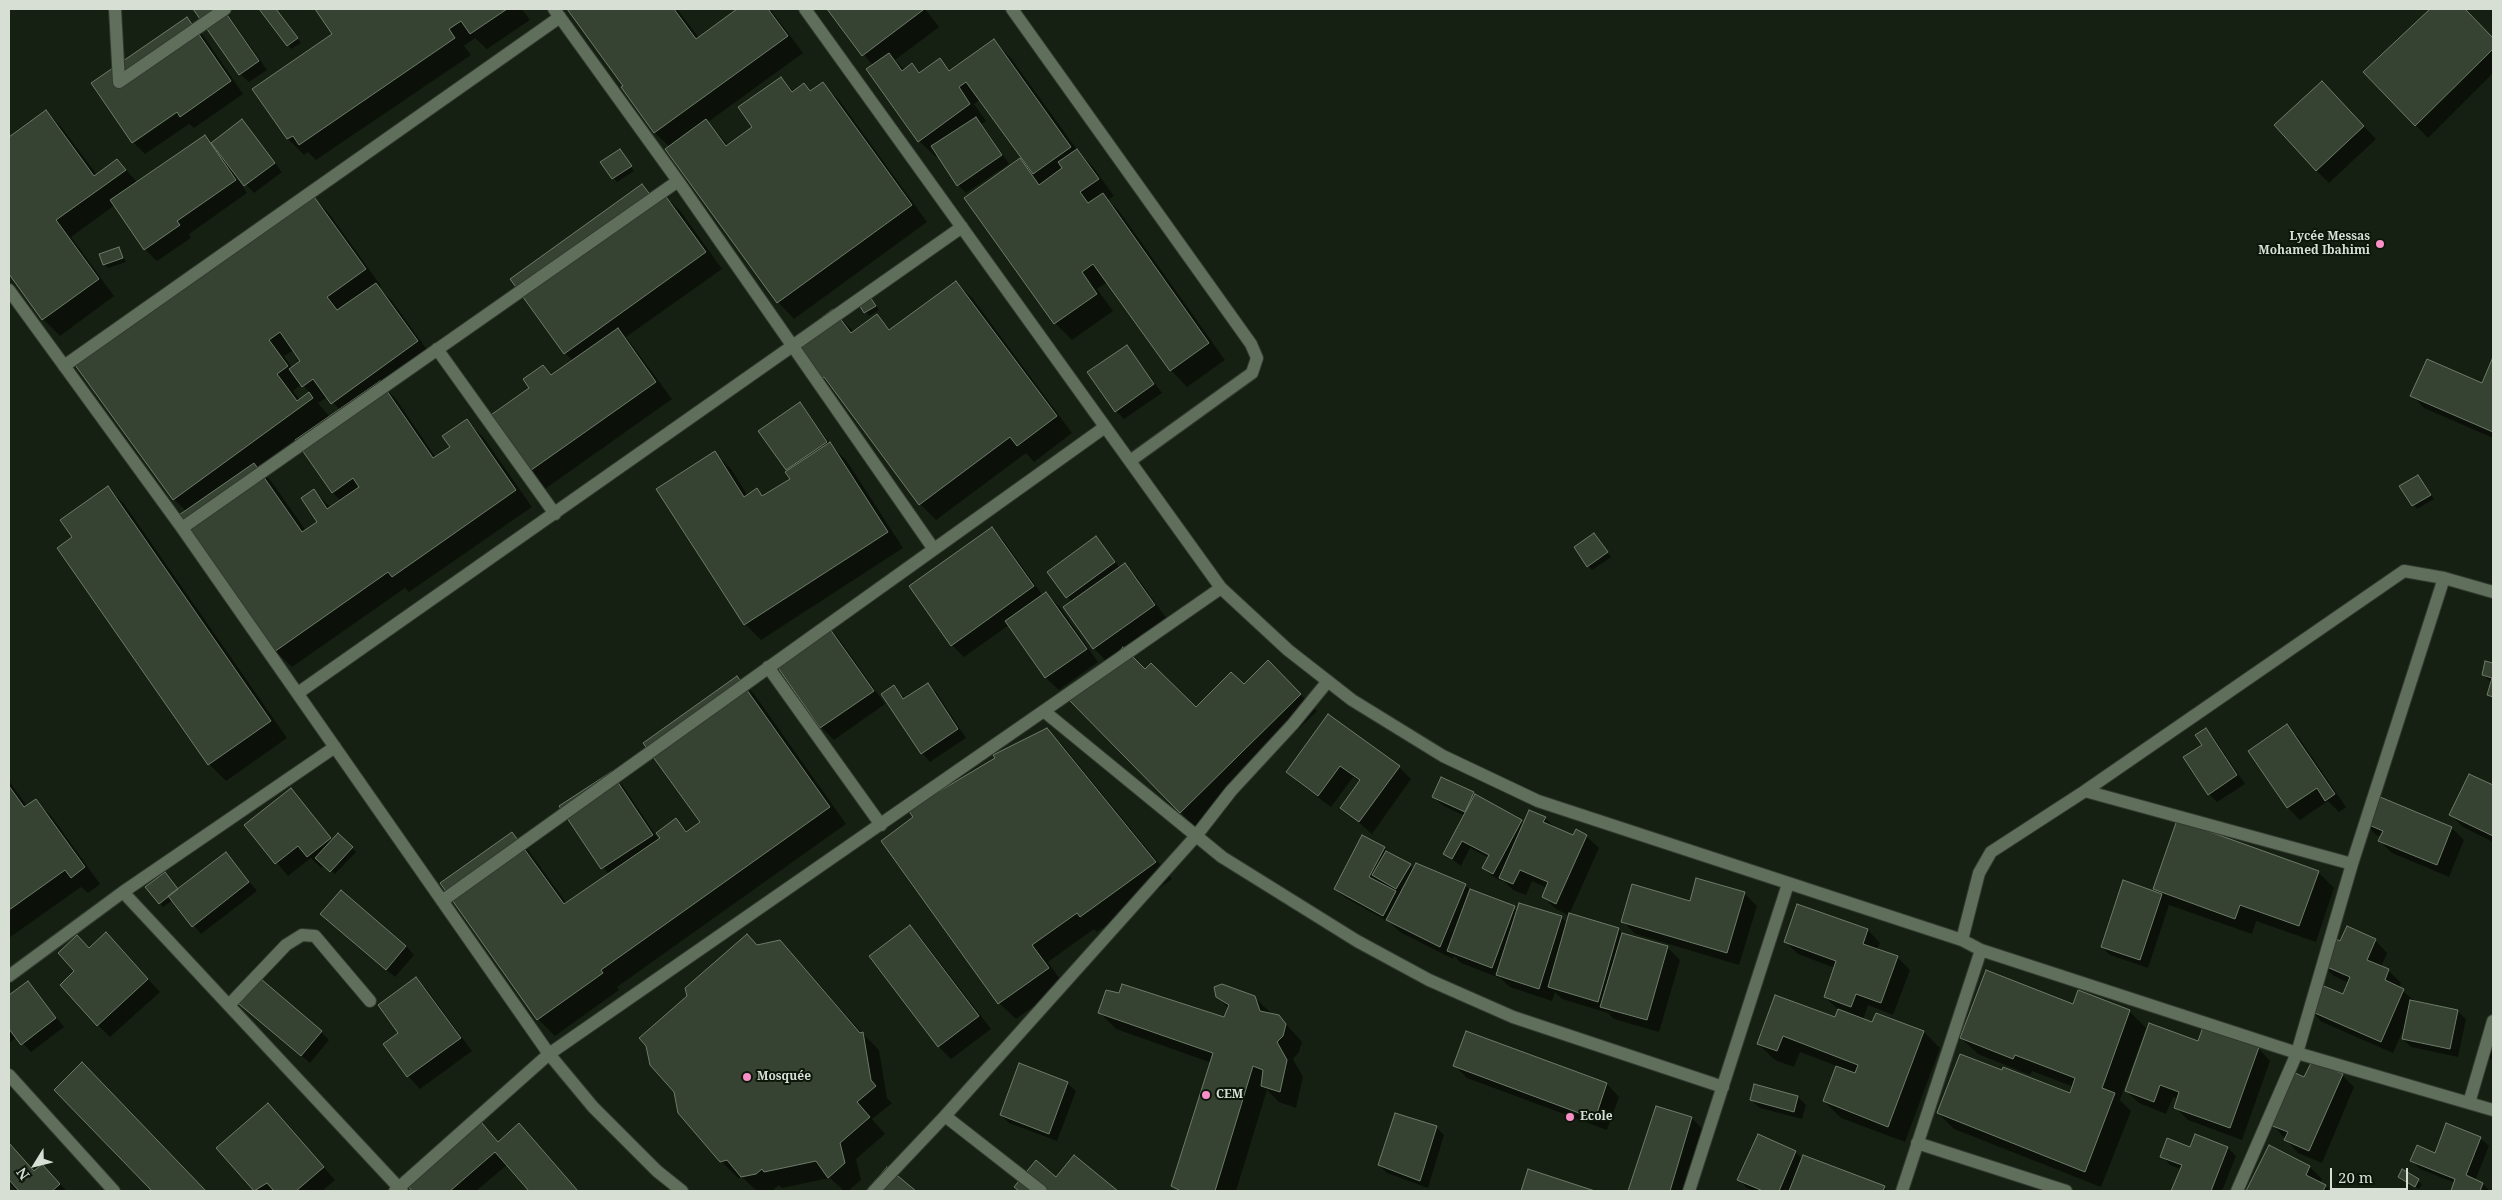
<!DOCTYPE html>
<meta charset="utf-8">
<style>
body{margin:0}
#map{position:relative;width:2502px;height:1200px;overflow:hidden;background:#152012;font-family:"Noto Serif",serif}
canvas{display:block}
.frame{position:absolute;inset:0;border:10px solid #d7dfd5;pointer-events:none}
.north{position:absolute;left:10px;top:1140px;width:50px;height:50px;-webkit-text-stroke:4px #0c1709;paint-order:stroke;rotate:234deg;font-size:14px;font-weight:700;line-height:20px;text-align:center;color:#d7dfd5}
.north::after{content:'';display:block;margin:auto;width:18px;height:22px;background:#d7dfd5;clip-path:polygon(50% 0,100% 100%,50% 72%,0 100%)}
.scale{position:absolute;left:2330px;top:1168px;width:78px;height:22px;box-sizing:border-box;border:2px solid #d7dfd5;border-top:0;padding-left:6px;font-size:15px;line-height:18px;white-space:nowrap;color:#d7dfd5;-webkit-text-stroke:4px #0c1709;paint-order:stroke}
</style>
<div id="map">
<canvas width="2502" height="1200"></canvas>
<div class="frame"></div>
<div class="north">N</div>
<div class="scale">20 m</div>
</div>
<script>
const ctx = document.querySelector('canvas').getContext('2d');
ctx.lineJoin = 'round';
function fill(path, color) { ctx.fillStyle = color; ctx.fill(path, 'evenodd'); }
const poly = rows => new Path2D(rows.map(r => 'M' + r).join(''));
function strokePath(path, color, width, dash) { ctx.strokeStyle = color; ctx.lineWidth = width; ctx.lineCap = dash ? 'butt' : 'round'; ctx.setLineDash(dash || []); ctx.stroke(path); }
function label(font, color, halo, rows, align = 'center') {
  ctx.font = font + ' "Noto Serif",serif'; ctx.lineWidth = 4; ctx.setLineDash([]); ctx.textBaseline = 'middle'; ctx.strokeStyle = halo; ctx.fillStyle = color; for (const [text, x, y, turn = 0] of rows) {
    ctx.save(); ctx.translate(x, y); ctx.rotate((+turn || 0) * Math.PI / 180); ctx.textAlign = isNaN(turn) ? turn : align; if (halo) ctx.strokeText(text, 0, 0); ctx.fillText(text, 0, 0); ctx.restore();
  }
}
const shadow = poly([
 [195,9,224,9,267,70,249,82,240,74],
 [260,9,276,9,301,43,291,49],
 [316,9,522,9,530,20,487,49,475,38,464,46,471,55,316,160,308,152,304,155,288,139,334,34],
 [569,9,677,9,699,38,739,9,770,9,803,53,708,122,728,145,754,127,781,78,794,92,804,85,811,92,822,83,839,100,927,222,794,319,778,302,670,147,655,133,622,88,625,86],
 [828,9,925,9,939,27,895,60,905,70,912,65,921,74,940,60,951,72,994,41,1010,57,1078,151,1093,167,1114,196,1108,200,1119,211,1225,360,1187,387,1171,370,1108,282,1097,289,1113,311,1072,340,1055,323,966,198,1023,158,980,100,974,104,986,121,982,124,1009,164,966,193,958,185,938,155,936,157,919,141,873,66],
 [2432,9,2464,9,2493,40,2493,73,2428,138,2364,72],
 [187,19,200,31,243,94,194,128,189,124,145,154,134,143,183,109,181,107,133,140,133,142,92,84],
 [2334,95,2376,139,2329,183,2316,170],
 [46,111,62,128,97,175,117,160,138,183,205,137,212,144,242,121,282,172,254,193,237,175,236,176,247,193,189,234,191,238,157,261,145,249,115,205,71,237,114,296,60,336,43,319,9,272,9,139],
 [623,155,634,171,617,182,602,163],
 [642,185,657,200,664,195,681,212,722,269,626,337,672,399,545,489,528,473,531,388,543,366,552,375,573,361,565,353],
 [311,196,328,212,381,286,379,288,392,301,433,358,388,391,396,399,436,458,452,447,466,421,483,437,532,507,409,592,405,588,292,667,275,651,186,511,174,499],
 [294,350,302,361,292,368,284,356],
 [302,384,310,393,300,400,293,391],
 [328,397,340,410,330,417,318,403],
 [296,439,333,493,341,501,331,508,314,491,319,522,306,531,271,481,257,467],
 [119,249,126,262,108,268,104,264],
 [956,282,973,299,1072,433,1034,462,1026,453,936,520,920,504,837,393,822,378,833,310,854,332,877,316,891,330],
 [870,296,879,310,869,316,857,299],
 [1127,346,1162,393,1124,419,1116,411],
 [2493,360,2493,438,2424,408,2412,395,2482,385],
 [800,404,831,445,846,460,903,548,761,640,745,624,715,453,731,469,748,496,757,490,764,497,791,479,787,470],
 [2418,476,2434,499,2417,509,2401,486],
 [108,488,124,504,287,738,226,781,209,764,59,548,74,538],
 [992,529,1004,541,1043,596,1046,594,1059,606,1098,662,1059,690,1046,678,1009,625,964,657,952,645],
 [1594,534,1611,557,1592,570,1588,566],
 [1096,538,1120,568,1124,565,1137,577,1166,618,1123,648,1145,670,1196,709,1244,686,1268,662,1317,711,1197,829,1071,700,1106,661,1094,648,1072,602,1049,573],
 [825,623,837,636,885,704,834,740,821,727,774,659],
 [2486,663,2493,664,2493,699,2489,695,2492,683,2483,675],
 [737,678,754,694,846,824,617,987,619,990,555,1036,538,1019,442,884,512,834,528,850,567,904,609,875,561,807,611,774,623,786,659,840,676,820,688,832,701,823],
 [927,684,936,692,966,738,930,762,922,753,894,686,905,699],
 [1328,715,1399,767,1411,779,1372,834,1342,808,1361,782,1353,777,1331,807,1300,784,1287,772],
 [2286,726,2299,738,2346,807,2339,812,2328,801,2300,820,2288,808,2249,751],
 [1046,729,1063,746,1172,879,1097,932,1094,929,1048,962,1064,985,1016,1019,999,1003,883,841],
 [2205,729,2214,738,2245,784,2217,802,2209,794,2203,745],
 [2470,775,2493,786,2493,842,2463,827,2451,815],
 [9,781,27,806,35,800,52,817,100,884,88,893,81,887,9,938],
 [290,790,333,840,338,835,356,852,335,874,325,865,321,868,311,858,288,876,246,826],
 [1473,793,1525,824,1545,818,1556,829,1573,837,1586,836,1599,848,1569,915,1619,929,1624,935,1667,947,1680,960,1659,1032,1614,1019,1608,1013,1562,999,1555,992,1552,1001,1510,987,1500,978,1461,963,1454,956,1453,959,1400,932,1389,922,1344,897,1335,889,1384,848,1414,869,1417,864,1518,911,1561,917,1568,924,1570,916,1556,909,1543,897,1547,888,1532,881,1526,895,1513,890,1503,880,1502,881,1492,876,1484,868,1489,858,1470,848,1461,866,1445,854,1465,816,1442,805,1434,797],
 [2364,822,2452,828,2464,840,2449,877,2392,853,2380,841,2382,837,2376,835],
 [226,854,257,891,201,934,173,900,163,907,147,887,178,890],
 [2318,872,2334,888,2316,942,2256,921,2252,934,2169,905,2148,968,2110,955,2102,947,2159,894,2154,889],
 [1744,893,1757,906,1739,965,1635,934,1623,921,1690,902],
 [1798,905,1868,930,1880,943,1877,950,1897,957,1910,970,1893,1015,1868,1005,1863,1020,1873,1024,1876,1014,1924,1032,1940,1048,1905,1142,1841,1118,1824,1101,1837,1066,1800,1052,1794,1067,1775,1060,1758,1044,1835,1019,1839,1010,1825,997,1835,968,1798,954,1785,941],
 [330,922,406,946,414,955,395,977],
 [910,927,922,939,991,1029,951,1059,939,1047,871,956],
 [2375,940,2387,953,2381,967,2388,970,2401,983,2399,988,2416,1002,2457,1011,2466,1019,2458,1057,2411,1047,2403,1039,2403,1030,2393,1053,2322,1022,2309,1009,2344,996,2349,983,2334,976,2321,964,2341,943],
 [780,941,862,1033,879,1050,887,1098,892,1103,872,1119,885,1134,856,1159,861,1180,848,1191,844,1191,830,1178,782,1188,779,1185,773,1190,757,1191,742,1177,738,1178,721,1161,757,946],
 [118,946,160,992,110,1037,98,1025,76,971,89,949],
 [416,978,428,991,472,1051,420,1089,408,1076,400,1033],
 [28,982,64,1027,31,1052,17,1037,9,1043,9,997],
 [1217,996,1254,997,1271,1013,1279,1016,1302,1042,1299,1052,1293,1059,1303,1077,1296,1108,1279,1102,1267,1090,1236,1191,1178,1191,1172,1185,1212,1063,1116,1029,1100,1013,1225,1019,1229,1009],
 [241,1004,321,1032,329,1040,310,1063],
 [2074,1005,2129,1011,2146,1028,2120,1100,2131,1111,2101,1187,1954,1129,1938,1113,2003,1072,2071,1094,2074,1087,2032,1071,2030,1075,1978,1054,1961,1038],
 [1467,1033,1607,1084,1619,1097,1607,1130,1467,1078,1455,1066],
 [2493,1038,2493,1062,2488,1056],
 [2199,1043,2258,1048,2270,1061,2242,1140,2188,1120,2175,1107,2178,1099,2173,1097,2166,1114,2139,1103,2126,1091],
 [2342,1075,2354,1087,2322,1163,2298,1153,2272,1124,2305,1079],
 [1067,1083,1076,1091,1057,1141,1009,1123,1001,1115],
 [1798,1097,1806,1105,1802,1119,1760,1108,1751,1100],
 [268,1104,335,1180,322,1191,256,1191,218,1148],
 [1657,1107,1692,1118,1704,1131,1686,1191,1629,1191],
 [476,1118,499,1143,519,1125,578,1191,530,1191,507,1165,476,1191,414,1191,404,1180],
 [1436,1127,1444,1135,1428,1188,1387,1173,1379,1165],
 [1758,1135,1796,1152,1802,1159,1884,1187,1888,1191,1755,1191,1747,1188,1739,1180],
 [2196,1136,2228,1148,2236,1156,2222,1191,2173,1190,2181,1169,2170,1165,2162,1156,2191,1149],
 [2480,1138,2489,1146,2475,1181,2483,1184,2490,1191,2452,1191,2455,1183,2420,1169,2412,1161],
 [9,1144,34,1172,54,1178,67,1191,21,1191,19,1189,17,1191,9,1183],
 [2269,1146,2310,1167,2322,1179,2320,1183,2331,1191,2247,1191],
 [1074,1157,1116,1191,1020,1191,1016,1187,1057,1179],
 [1529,1170,1591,1191,1522,1191],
 [2403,1171,2422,1184,2419,1189,2399,1177]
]);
const building = poly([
 [193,9,223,9,259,61,239,75,193,9],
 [259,9,276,9,298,38,287,46,259,9],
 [315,9,507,9,470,34,461,21,449,29,455,38,299,145,293,136,287,139,252,89,332,34,315,9],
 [567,9,674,9,696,39,737,9,768,9,788,36,654,133,621,87,623,86,567,9],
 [827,9,922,9,923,10,862,56,827,9],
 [2430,9,2465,9,2493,38,2493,49,2415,126,2363,72,2430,9],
 [187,17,231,81,180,117,177,112,132,143,91,83,187,17],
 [994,39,1071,147,1033,174,966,82,959,87,970,104,918,142,866,69,889,53,902,71,912,63,919,73,940,58,949,71,994,39],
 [781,77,792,92,804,83,810,91,823,82,912,205,777,303,665,149,706,119,726,146,752,127,738,107,781,77],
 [2322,81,2364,126,2316,171,2274,125,2322,81],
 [46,110,94,176,117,159,126,170,56,220,99,279,42,320,9,274,9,137,46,110],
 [976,117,1002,155,957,186,931,146,976,117],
 [242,119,275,163,244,186,211,143,242,119],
 [205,135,236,180,177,221,180,225,144,250,110,200,205,135],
 [620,149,632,166,612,179,600,162,620,149],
 [1077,149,1099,179,1080,192,1088,203,1103,193,1209,343,1170,371,1093,264,1082,272,1097,294,1054,324,964,198,1020,158,1039,185,1062,168,1058,162,1077,149],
 [642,184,655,201,664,194,706,252,564,354,510,279,642,184],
 [312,194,366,269,327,297,337,310,376,283,418,341,331,404,313,379,302,387,289,369,300,361,280,332,269,340,288,366,277,374,297,401,309,392,313,398,173,500,75,365,312,194],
 [119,247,123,258,103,265,99,254,119,247],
 [956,281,1057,416,1017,446,1010,437,919,505,824,377,821,379,792,340,833,309,851,333,877,314,889,330,956,281],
 [866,291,876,306,864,313,855,298,866,291],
 [618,328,656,382,527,473,488,417,529,388,523,379,543,365,551,375,618,328],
 [1127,345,1154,384,1115,412,1087,372,1127,345],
 [2493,357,2493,432,2410,396,2427,359,2482,383,2493,357],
 [380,381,433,458,450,447,442,436,467,419,516,490,392,577,388,572,274,652,179,515,254,463,302,532,317,522,301,498,314,489,327,509,359,487,353,478,332,493,295,440,380,381],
 [800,402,827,442,786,470,758,431,800,402],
 [830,442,888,532,744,625,656,489,715,451,744,497,757,488,762,496,790,479,785,472,830,442],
 [2418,475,2431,495,2412,506,2399,486,2418,475],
 [108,486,271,721,208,765,57,548,72,537,60,520,108,486],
 [992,527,1034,586,951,646,909,586,992,527],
 [1594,533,1608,552,1587,567,1574,547,1594,533],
 [1096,536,1115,562,1066,598,1047,572,1096,536],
 [1125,563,1155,605,1093,649,1063,607,1125,563],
 [1046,592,1087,649,1045,678,1005,621,1046,592],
 [825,622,874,691,820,728,772,659,825,622],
 [1123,647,1145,669,1151,663,1196,707,1231,672,1244,684,1268,660,1301,694,1180,813,1069,700,1123,647],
 [2485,661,2493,663,2493,697,2487,695,2492,678,2482,675,2485,661],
 [737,676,830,807,601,970,603,973,537,1020,440,883,512,832,564,904,660,838,656,833,676,818,686,832,700,822,643,743,737,676],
 [928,683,958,729,921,754,881,694,894,685,903,699,928,683],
 [1328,714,1400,766,1359,822,1340,808,1360,780,1340,766,1318,796,1286,772,1328,714],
 [2287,724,2335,794,2325,801,2317,788,2287,808,2248,751,2287,724],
 [1047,728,1156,862,1080,917,1077,913,1032,945,1049,968,998,1004,881,841,913,817,908,810,995,758,993,755,1047,728],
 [2206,728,2237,775,2208,795,2183,757,2202,745,2195,735,2206,728],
 [611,772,653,835,601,869,559,806,611,772],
 [2469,774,2493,785,2493,836,2449,815,2469,774],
 [1441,777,1474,792,1465,812,1432,797,1441,777],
 [9,786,24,807,36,799,85,867,71,878,65,870,9,910,9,786],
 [291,788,331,838,307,857,298,846,275,864,244,825,291,788],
 [1475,794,1522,820,1493,874,1482,868,1489,855,1462,841,1452,859,1443,854,1475,794],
 [2373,794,2452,827,2437,865,2378,841,2383,831,2362,822,2373,794],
 [1529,810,1546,817,1543,822,1573,835,1576,829,1587,835,1556,904,1542,897,1548,882,1520,870,1513,884,1499,878,1529,810],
 [2177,820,2319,871,2299,926,2240,905,2235,919,2153,889,2177,820],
 [338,833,353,847,330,872,315,858,338,833],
 [1362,835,1385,847,1369,877,1396,891,1383,916,1334,889,1362,835],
 [1386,851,1411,864,1396,889,1372,875,1386,851],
 [226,852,249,882,192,927,168,896,226,852],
 [1416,863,1466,884,1440,947,1386,920,1416,863],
 [165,872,178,889,159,904,145,887,165,872],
 [1696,878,1745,892,1727,953,1621,922,1632,884,1690,901,1696,878],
 [2123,880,2162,894,2140,960,2101,947,2123,880],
 [1470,889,1515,906,1492,968,1447,951,1470,889],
 [341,890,406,946,386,970,320,914,341,890],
 [1519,903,1562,916,1539,989,1496,975,1519,903],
 [1797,904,1868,929,1863,944,1898,956,1881,1003,1856,994,1851,1007,1824,997,1836,961,1784,942,1797,904],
 [1569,913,1619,928,1598,1002,1548,987,1569,913],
 [910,925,979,1016,938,1047,869,956,910,925],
 [2347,926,2376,939,2367,960,2389,969,2385,980,2404,989,2381,1042,2308,1010,2319,984,2343,994,2350,977,2320,964,2332,937,2340,941,2347,926],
 [106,932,148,979,97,1026,60,985,74,971,58,953,77,935,89,948,106,932],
 [1622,933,1668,946,1647,1020,1600,1007,1622,933],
 [747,934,757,945,780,940,860,1033,863,1032,871,1080,876,1086,857,1102,870,1117,840,1143,845,1163,828,1178,816,1161,764,1172,762,1169,756,1174,741,1177,727,1160,720,1162,678,1113,674,1092,650,1065,646,1046,639,1038,687,996,685,988,747,934],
 [1986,970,2073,1004,2078,990,2130,1010,2102,1088,2115,1093,2085,1172,1937,1113,1960,1054,2002,1070,2003,1067,2070,1093,2075,1078,2015,1055,2013,1059,1960,1038,1986,970],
 [416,977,461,1038,407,1077,383,1044,398,1033,378,1005,416,977],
 [261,979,322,1031,301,1056,239,1004,261,979],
 [28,981,56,1018,21,1045,9,1029,9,995,28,981],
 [1122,984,1224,1017,1229,1005,1216,997,1214,987,1222,984,1255,996,1260,1011,1279,1015,1286,1024,1283,1036,1277,1042,1287,1060,1280,1092,1261,1086,1263,1070,1253,1066,1215,1191,1181,1191,1171,1186,1213,1053,1098,1013,1106,990,1119,993,1122,984],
 [1775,995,1835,1017,1838,1009,1872,1022,1876,1013,1924,1031,1888,1127,1823,1101,1836,1066,1855,1073,1858,1065,1783,1036,1777,1051,1757,1044,1775,995],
 [2410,1000,2458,1010,2450,1049,2402,1039,2410,1000],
 [2149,1023,2198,1041,2203,1027,2259,1047,2230,1128,2174,1108,2179,1092,2160,1085,2154,1102,2125,1091,2149,1023],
 [1466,1031,1607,1083,1595,1119,1453,1066,1466,1031],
 [2312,1061,2343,1074,2309,1151,2284,1140,2288,1132,2270,1125,2293,1072,2304,1077,2312,1061],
 [82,1062,206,1191,152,1191,54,1090,82,1062],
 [1019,1063,1068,1082,1049,1134,1000,1115,1019,1063],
 [1754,1084,1798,1096,1794,1112,1750,1100,1754,1084],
 [268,1103,324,1167,296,1191,274,1191,267,1183,254,1191,216,1148,268,1103],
 [1656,1106,1692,1117,1670,1191,1628,1191,1656,1106],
 [1395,1113,1437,1126,1420,1181,1378,1165,1395,1113],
 [476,1116,498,1142,519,1123,578,1191,529,1191,495,1152,450,1191,412,1191,402,1180,476,1116],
 [2446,1123,2481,1137,2466,1175,2483,1183,2480,1191,2451,1191,2455,1179,2410,1161,2417,1145,2435,1153,2446,1123],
 [1758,1134,1796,1151,1779,1191,1763,1191,1737,1180,1758,1134],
 [2195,1134,2228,1147,2211,1191,2171,1191,2182,1165,2160,1157,2167,1138,2190,1147,2195,1134],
 [9,1143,34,1171,42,1164,60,1184,52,1191,19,1191,9,1180,9,1143],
 [2269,1145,2310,1166,2306,1175,2326,1185,2323,1191,2246,1191,2269,1145],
 [1074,1155,1118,1191,1019,1191,1014,1187,1036,1160,1056,1177,1074,1155],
 [1803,1155,1885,1186,1883,1191,1789,1191,1803,1155],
 [887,1167,916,1191,866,1191,887,1167],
 [1528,1169,1595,1191,1521,1191,1528,1169],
 [2402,1169,2419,1179,2415,1187,2398,1177,2402,1169]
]);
const minor = poly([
 [115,9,119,82,225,9],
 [554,9,678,181,933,548],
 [805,9,1221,588,1288,650,1352,700,1443,756,1538,801,1962,940,1981,950,2297,1053,2493,1110],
 [1012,9,1251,344,1257,358,1252,373,1130,461],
 [9,290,182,528,549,1054,593,1107,657,1171,682,1191],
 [437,349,555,514],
 [64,366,560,17],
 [182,528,678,181],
 [768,667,881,825],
 [298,693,962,227],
 [1045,712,1222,857,1357,941,1429,980,1513,1017,1723,1087],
 [2085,791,2352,864],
 [123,892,402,1191],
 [442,901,1105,427],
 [1962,940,1979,873,1991,852,2085,791,2404,571,2444,578,2493,592],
 [9,976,123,892,335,747],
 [229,1005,286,945,302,935,315,936,370,1001],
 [9,1075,114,1191],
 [2469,1103,2493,1021],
 [945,1116,1041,1191],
 [1917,1143,2066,1191],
 [395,1191,549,1054,1221,588],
 [874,1191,945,1116,1196,836,1231,791,1293,724,1328,681],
 [1689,1191,1788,884],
 [1902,1191,1981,950],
 [2237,1191,2297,1053,2352,864,2444,578]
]);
const markers = [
 [2380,244,5,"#fa8fc7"],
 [747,1077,5,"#fa8fc7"],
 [1206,1095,5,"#fa8fc7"],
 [1570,1117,5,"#fa8fc7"]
];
const poiNames = [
 ["Lycée Messas",2370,237,"right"],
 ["Mohamed Ibahimi",2370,251,"right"],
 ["Mosquée",757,1077],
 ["CEM",1216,1095],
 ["Ecole",1580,1117]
];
fill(shadow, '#0007');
fill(building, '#364333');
strokePath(building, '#6e7b69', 1);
strokePath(minor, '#323930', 14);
strokePath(minor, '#606e5c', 12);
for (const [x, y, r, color] of markers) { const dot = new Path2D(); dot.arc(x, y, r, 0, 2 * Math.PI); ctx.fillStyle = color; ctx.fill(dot); strokePath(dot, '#0c1709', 2); }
label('bold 12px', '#d7dfd5', '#0c1709', poiNames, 'left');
</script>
